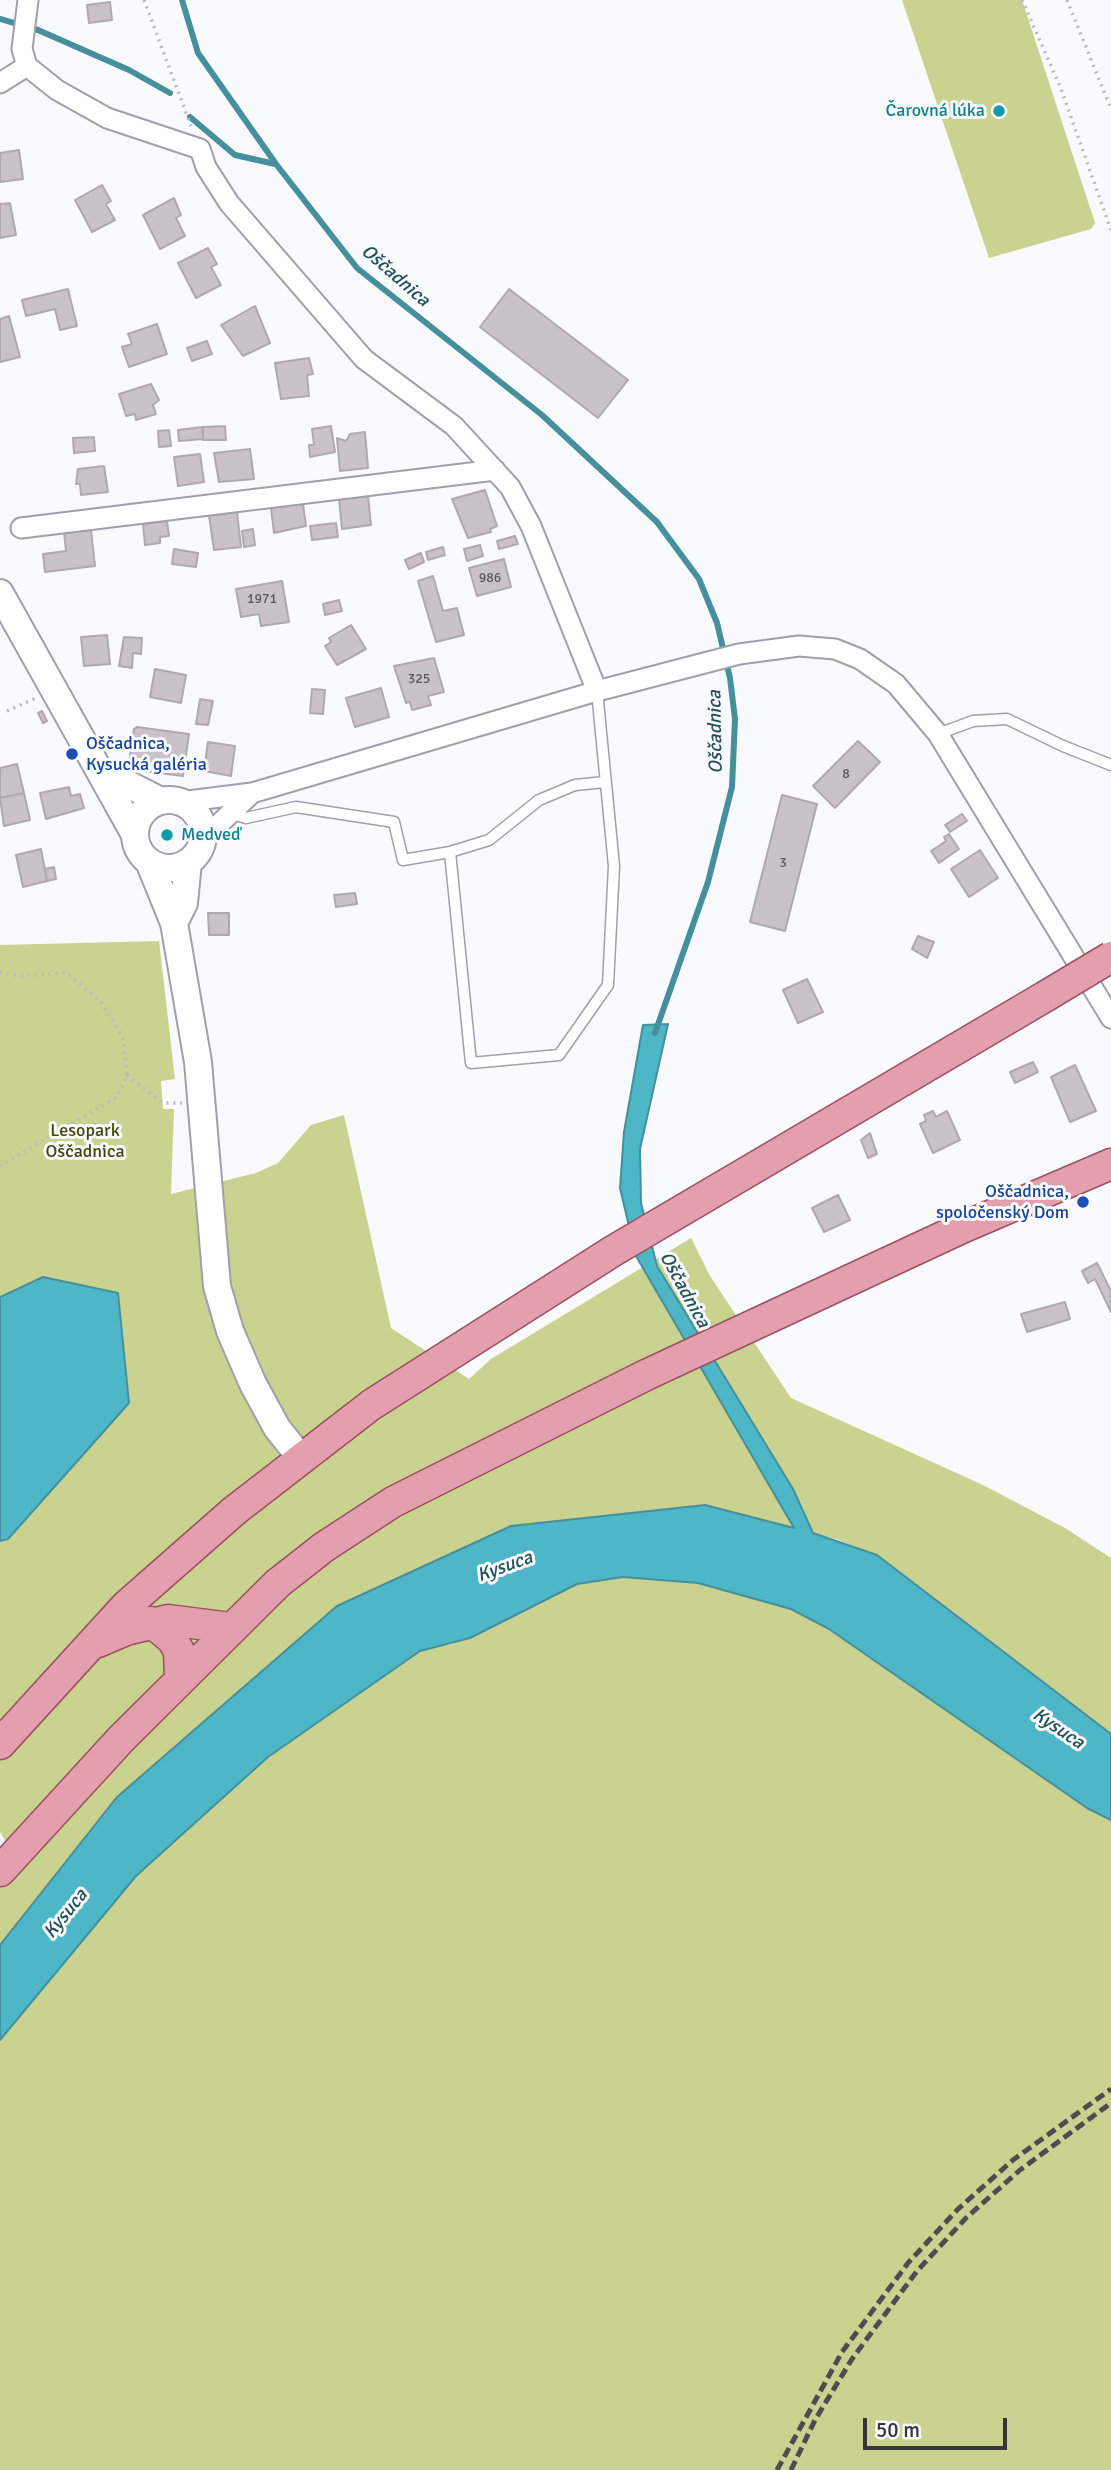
<!DOCTYPE html>
<meta charset="utf-8">
<style>
body{margin:0}
#map{position:relative;width:1111px;height:2470px;overflow:hidden;background:#f9fafe;font-family:Signika,sans-serif}
canvas{display:block}
.scale{position:absolute;left:863px;top:2418px;width:144px;height:32px;box-sizing:border-box;border:4px solid #353539;border-top:0;padding-left:9px;font-size:21px;line-height:24px;white-space:nowrap;color:#353539;-webkit-text-stroke:5px #f9fafe;paint-order:stroke}
</style>
<div id="map">
<canvas width="1111" height="2470"></canvas>
<div class="scale">50 m</div>
</div>
<script>
const ctx = document.querySelector('canvas').getContext('2d');
ctx.lineJoin = 'round';
function fill(path, color) { ctx.fillStyle = color; ctx.fill(path, 'evenodd'); }
const poly = rows => new Path2D(rows.map(r => 'M' + r).join(''));
function strokePath(path, color, width, dash) { ctx.strokeStyle = color; ctx.lineWidth = width; ctx.lineCap = dash ? 'butt' : 'round'; ctx.setLineDash(dash || []); ctx.stroke(path); }
function label(font, color, halo, rows, align = 'center') {
  ctx.font = font + ' Signika,sans-serif'; ctx.lineWidth = 6; ctx.setLineDash([]); ctx.textBaseline = 'middle'; ctx.strokeStyle = halo; ctx.fillStyle = color; for (const [text, x, y, turn = 0] of rows) {
    ctx.save(); ctx.translate(x, y); ctx.rotate((+turn || 0) * Math.PI / 180); ctx.textAlign = isNaN(turn) ? turn : align; if (halo) ctx.strokeText(text, 0, 0); ctx.fillText(text, 0, 0); ctx.restore();
  }
}
const green = poly([
 [902,0,1022,0,1095,223,1091,229,989,258],
 [159,941,175,1079,161,1081,163,1109,174,1109,171,1194,256,1173,278,1163,311,1125,344,1115,391,1328,469,1379,491,1359,691,1238,710,1276,791,1398,983,1485,1065,1528,1111,1558,1111,1734,877,1555,836,1539,705,1505,511,1526,337,1606,117,1797,0,1945,0,1863,11,1851,0,1832,0,945],
 [623,1577,698,1583,791,1609,829,1629,1087,1808,1111,1820,1111,2470,0,2470,0,2040,136,1876,268,1757,420,1651,439,1644,450,1645,491,1628,577,1584]
]);
const water = poly([
 [668,1024,640,1149,641,1203,657,1266,793,1489,813,1533,877,1555,1111,1734,1111,1820,1087,1808,829,1629,791,1609,698,1583,623,1577,577,1584,470,1638,420,1651,268,1757,136,1876,0,2040,0,1945,117,1797,337,1606,511,1526,705,1505,794,1528,636,1256,620,1188,624,1132,643,1025,668,1024],
 [43,1277,118,1293,129,1403,8,1539,0,1541,0,1297,43,1277]
]);
const stream = poly([
 [182,0,198,53,276,164,357,268,542,415,657,522,699,579,717,623,730,678,735,719,732,787,708,882,655,1033],
 [0,19,38,30,129,70,170,93],
 [190,117,235,155,275,164]
]);
const building = poly([
 [110,2,112,20,89,23,87,5,110,2],
 [19,150,23,179,0,182,0,153,19,150],
 [102,185,111,201,106,204,115,220,92,232,75,200,102,185],
 [174,198,181,215,176,218,185,236,160,249,143,215,174,198],
 [10,203,16,235,0,238,0,204,10,203],
 [208,248,217,264,211,267,221,285,196,298,178,263,208,248],
 [68,289,77,326,60,330,55,309,26,316,22,300,68,289],
 [509,289,628,380,598,418,480,327,509,289],
 [255,306,270,343,243,356,221,325,255,306],
 [9,316,20,357,0,362,0,319,9,316],
 [157,324,167,354,129,367,122,347,132,344,128,334,157,324],
 [207,341,212,354,192,361,187,348,207,341],
 [309,358,313,374,307,375,309,396,281,399,275,363,309,358],
 [151,384,159,400,153,405,156,414,136,420,135,414,126,416,119,394,151,384],
 [225,426,226,440,203,440,203,427,225,426],
 [331,426,335,452,310,457,309,445,314,445,312,429,331,426],
 [202,427,203,439,179,441,178,430,202,427],
 [169,430,171,446,159,447,158,431,169,430],
 [365,432,368,468,340,471,337,438,346,441,350,434,365,432],
 [94,437,95,451,74,453,73,438,94,437],
 [250,449,254,479,219,482,214,453,250,449],
 [200,454,204,482,178,486,174,457,200,454],
 [104,466,108,492,81,495,80,484,76,484,78,469,104,466],
 [485,490,497,526,490,529,491,532,468,538,452,499,485,490],
 [368,496,371,525,342,529,339,499,368,496],
 [303,504,306,526,274,533,271,508,303,504],
 [237,512,241,547,214,550,209,515,237,512],
 [167,521,169,536,160,537,160,543,145,545,143,524,167,521],
 [336,523,338,537,312,540,310,526,336,523],
 [253,529,255,545,244,547,242,531,253,529],
 [91,530,95,566,45,572,43,554,66,551,64,532,91,530],
 [515,536,518,544,499,549,497,541,515,536],
 [480,545,483,556,467,561,464,549,480,545],
 [443,547,445,555,428,560,426,552,443,547],
 [174,549,198,553,196,567,172,564,174,549],
 [421,553,424,562,409,569,405,560,421,553],
 [504,559,511,587,477,596,469,568,504,559],
 [433,576,443,611,457,608,464,635,436,642,418,581,433,576],
 [282,581,289,622,261,626,259,614,241,617,236,589,282,581],
 [339,600,342,611,325,615,323,604,339,600],
 [351,625,366,649,337,665,325,646,331,642,329,638,351,625],
 [107,635,110,664,84,666,81,637,107,635],
 [124,637,142,638,141,654,133,653,132,668,119,666,124,637],
 [434,658,444,692,428,696,431,705,412,710,410,702,406,703,394,666,434,658],
 [155,669,186,675,181,703,150,697,155,669],
 [381,688,389,717,355,727,346,698,381,688],
 [312,689,325,690,323,714,310,713,312,689],
 [200,699,213,701,208,725,196,724,200,699],
 [42,711,47,721,43,723,38,713,42,711],
 [137,727,189,734,183,776,128,769,134,729,137,727],
 [858,741,880,762,835,808,813,786,858,741],
 [208,742,235,746,231,776,204,771,208,742],
 [17,764,24,793,0,798,0,768,17,764],
 [69,787,71,796,80,794,84,808,46,819,40,793,69,787],
 [24,793,30,820,4,826,0,798,24,793],
 [782,795,817,804,785,931,750,922,782,795],
 [962,814,967,821,950,832,945,825,962,814],
 [949,834,959,849,939,863,931,851,946,841,944,837,949,834],
 [41,849,47,881,23,887,16,855,41,849],
 [980,850,998,878,969,897,951,869,980,850],
 [54,867,56,879,47,881,45,869,54,867],
 [355,893,357,904,336,907,334,895,355,893],
 [208,913,229,913,229,935,209,935,208,913],
 [918,936,934,942,927,958,912,949,918,936],
 [807,979,823,1012,798,1023,783,990,807,979],
 [1033,1062,1038,1072,1015,1083,1010,1072,1033,1062],
 [1075,1065,1096,1111,1070,1122,1051,1077,1075,1065],
 [933,1111,936,1117,947,1111,960,1140,933,1153,920,1124,926,1121,924,1115,933,1111],
 [870,1133,877,1154,868,1158,861,1140,870,1133],
 [838,1195,850,1220,824,1232,812,1208,838,1195],
 [1097,1263,1111,1291,1111,1312,1095,1279,1088,1283,1082,1271,1097,1263],
 [1065,1302,1070,1319,1027,1332,1021,1314,1065,1302]
]);
const path = poly([
 [144,0,191,126],
 [1022,0,1060,86,1111,230],
 [1067,0,1111,109],
 [7,711,36,698],
 [0,972,22,976,67,973,101,1002,123,1038,127,1075,117,1097,0,1166],
 [127,1075,163,1103,182,1103]
]);
const lane = poly([
 [597,691,614,866,608,985,559,1055,471,1063,450,852,489,840,539,800,575,785,605,782],
 [938,734,973,721,1007,719,1063,746,1111,765],
 [231,813,246,818,296,807,394,822,403,860,450,852]
]);
const street = poly([
 [27,66,22,49,28,0],
 [0,83,27,66,57,90,107,118,200,149,206,167,229,203,364,359,454,426,510,487,531,526,597,691],
 [21,528,495,470],
 [180,802,252,793,597,691,739,654,799,646,835,649,860,659,896,684,938,734,1111,1018],
 [202,840,252,793]
]);
const secondary = poly([
 [0,593,134,833],
 [100,770,161,801],
 '135 834a34 34 0 1 1 68 0a34 34 0 1 1-68 0Z',
 [150,864,174,923,198,1062,217,1286,230,1331,253,1384,277,1428,300,1457],
 [174,923,184,903,188,862]
]);
const primary = poly([
 [151,1622,172,1639,179,1651,180,1678],
 [98,1642,126,1630,168,1620,231,1628],
 [0,1744,126,1606,234,1511,371,1405,613,1251,1046,996],
 [0,1871,121,1739,278,1583,324,1547,393,1502,646,1375,964,1227,1111,1164]
]);
const rail = poly([
 [777,2470,842,2352,908,2263,958,2209,1013,2160,1111,2089],
 [791,2470,815,2420,852,2359,917,2271,966,2218,1020,2170,1111,2103]
]);
const primaryBridge = poly([
 [1046,996,1111,957]
]);
const markers = [
 [999,111,7,"#0f9aa8"],
 [72,754,7,"#1a4fb4"],
 [167,835,7,"#0f9aa8"],
 [1083,1202,7,"#1a4fb4"]
];
const numberNames = [
 ["986",490,578],
 ["1971",262,599],
 ["325",419,679],
 ["8",846,774],
 ["3",783,863]
];
const cultureNames = [
 ["Čarovná lúka",985,111],
 ["Medveď",181,835,"left"]
];
const transitNames = [
 ["Oščadnica,",86,744],
 ["Kysucká galéria",86,765],
 ["Oščadnica,",1069,1192,"right"],
 ["spoločenský Dom",1069,1213,"right"]
];
const parkNames = [
 ["Lesopark",85,1131],
 ["Oščadnica",85,1152]
];
const waterNames = [
 ["Oščadnica",395,276,41],
 ["Oščadnica",716,732,-91],
 ["Oščadnica",684,1290,61],
 ["Kysuca",505,1567,-20],
 ["Kysuca",1058,1729,34],
 ["Kysuca",66,1914,-51]
];
fill(green, '#c9d28f');
fill(water, '#4db6c7');
strokePath(water, '#468f9c', 2);
strokePath(stream, '#468f9c', 6);
fill(building, '#cac2c9');
strokePath(building, '#b0a8b0', 2);
strokePath(lane, '#9fa0aa', 13);
strokePath(street, '#9fa0aa', 23);
strokePath(secondary, '#9fa0aa', 30);
strokePath(primary, '#9a5061', 33);
strokePath(path, '#babbbf', 3.5, [2, 5]);
strokePath(lane, '#fff', 10);
strokePath(street, '#fff', 19);
strokePath(secondary, '#fff', 26);
strokePath(primary, '#e39fad', 30);
strokePath(rail, '#4d4d51', 5, [10, 5]);
strokePath(primaryBridge, '#9a5061', 33, []);
strokePath(primaryBridge, '#e39fad', 30);
for (const [x, y, r, color] of markers) { const dot = new Path2D(); dot.arc(x, y, r, 0, 2 * Math.PI); ctx.fillStyle = color; ctx.fill(dot); strokePath(dot, '#f9fafe', 2.5); }
label('14px', '#5a585d', null, numberNames);
label('18px', '#0d838f', '#f9fafe', cultureNames, 'right');
label('18px', '#164399', '#f9fafe', transitNames, 'left');
label('18px', '#42470e', '#f9fafe', parkNames);
label('italic 19px', '#225058', '#f9fafe', waterNames);
</script>
